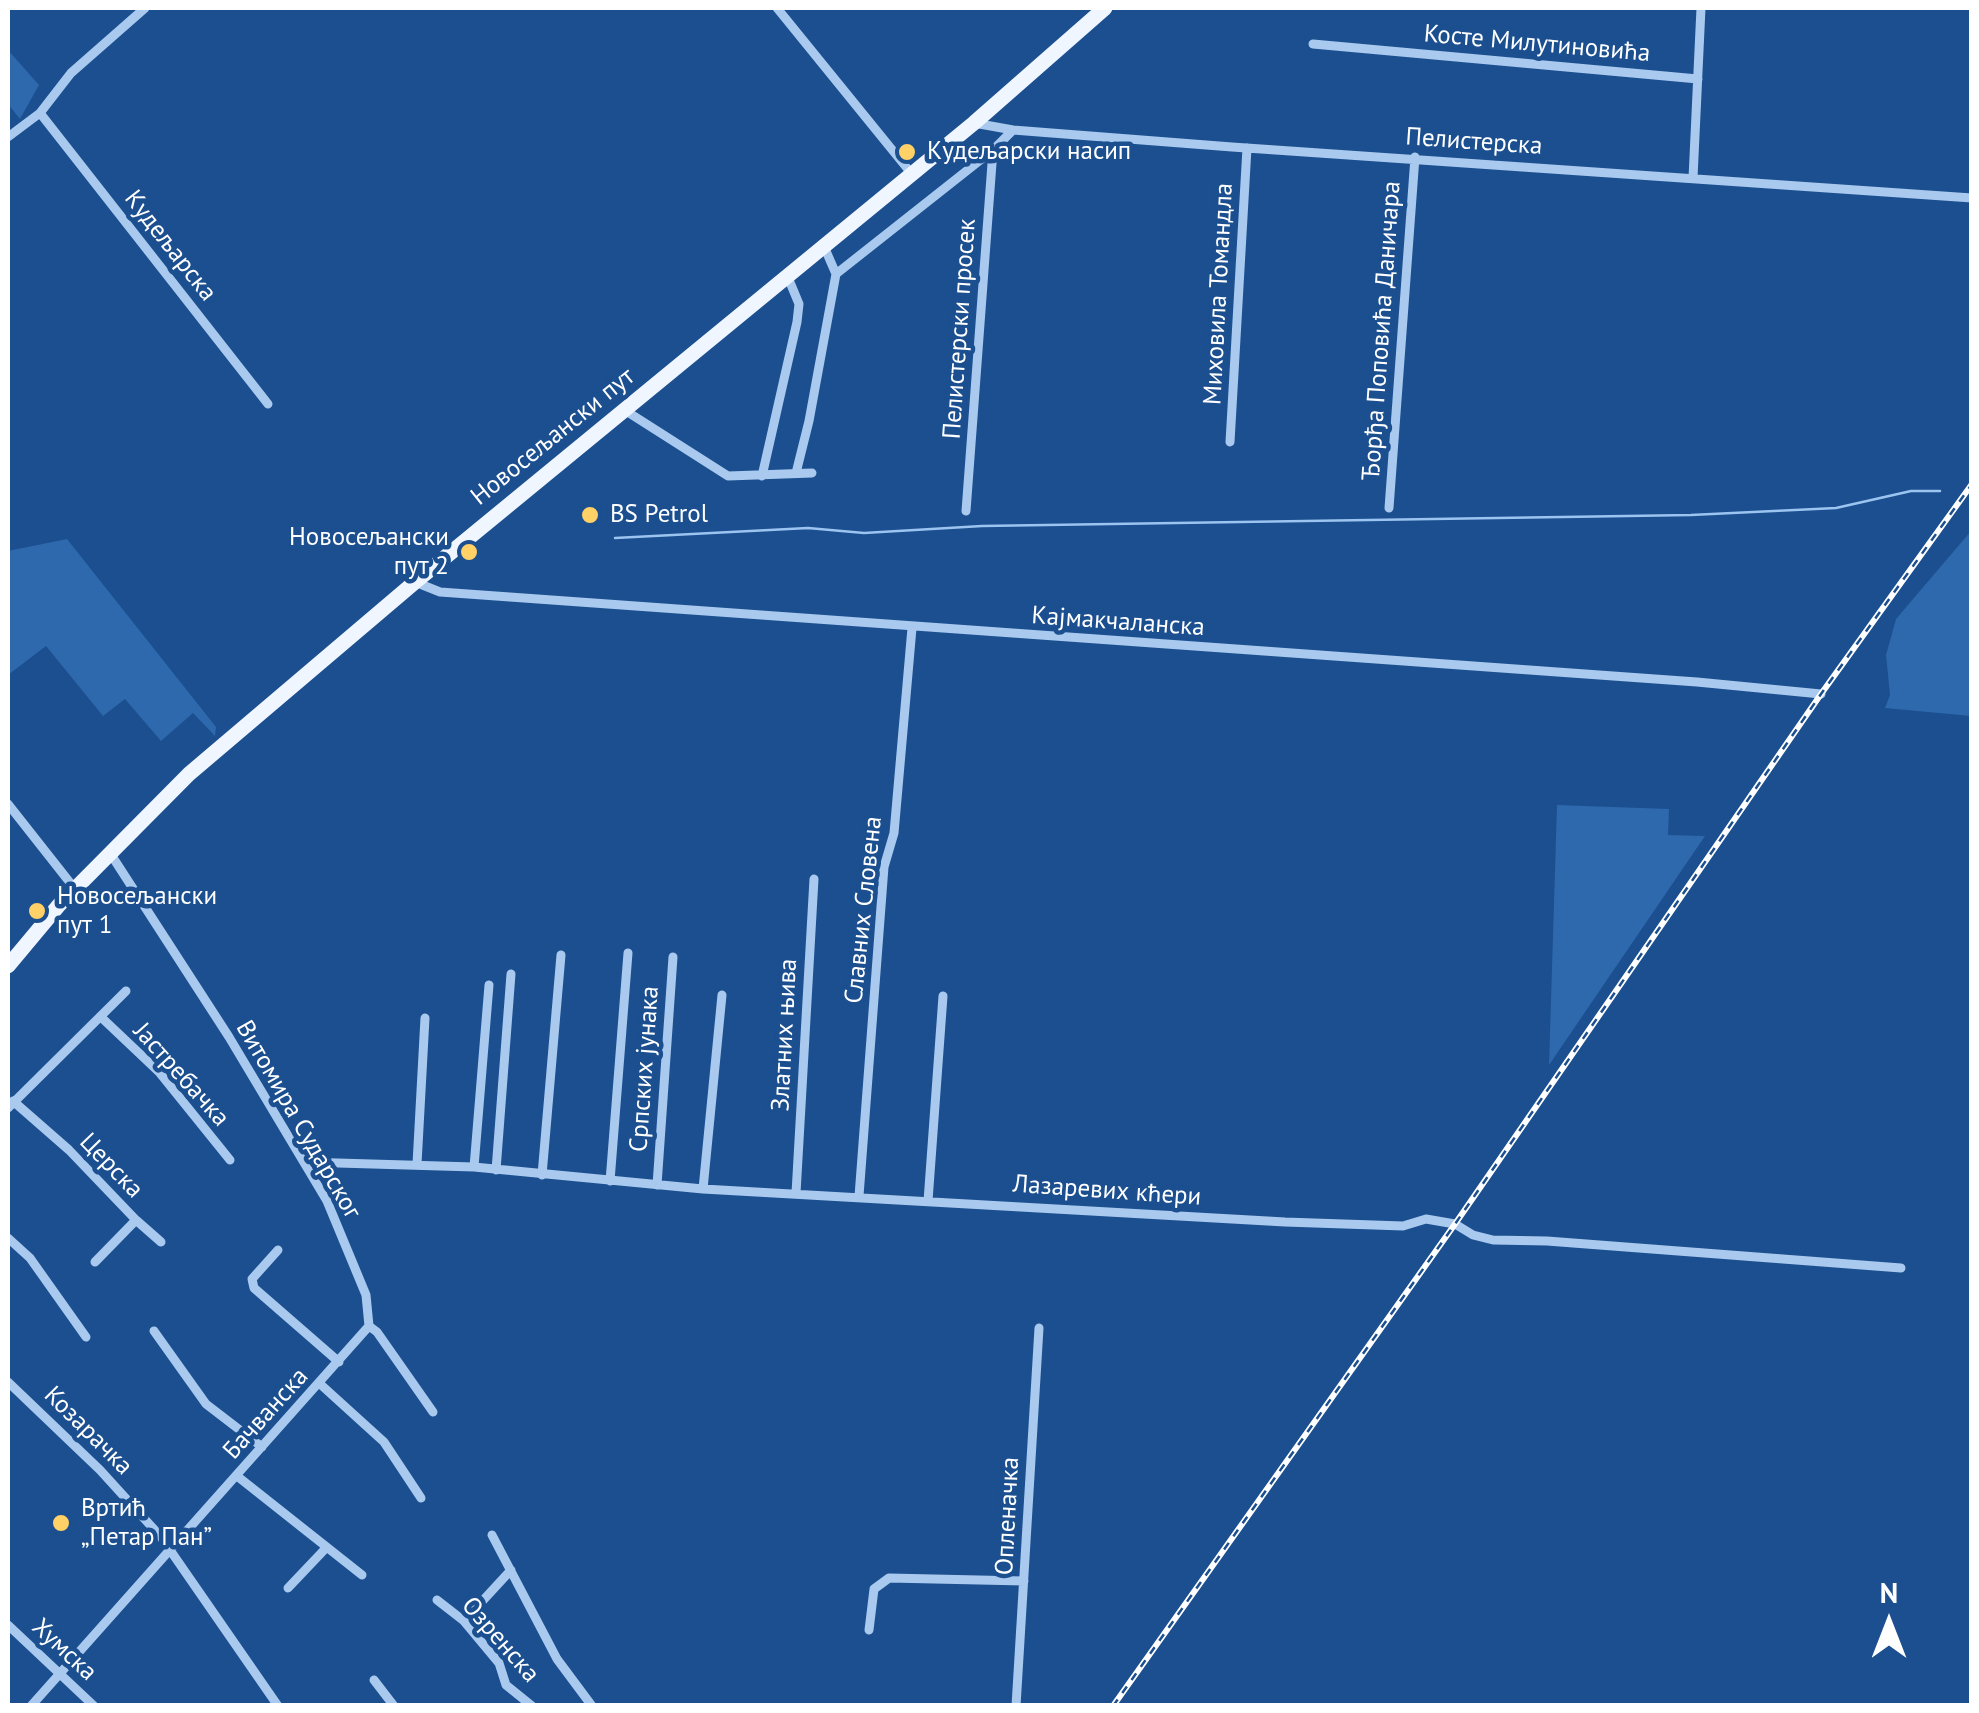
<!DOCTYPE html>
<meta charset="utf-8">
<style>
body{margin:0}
#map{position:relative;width:1979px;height:1713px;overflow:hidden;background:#1b4f8f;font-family:"PT Sans",sans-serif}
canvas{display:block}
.frame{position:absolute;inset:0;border:10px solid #fff;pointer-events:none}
.north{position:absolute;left:1839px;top:1573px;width:100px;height:100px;-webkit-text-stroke:8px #1b4f8f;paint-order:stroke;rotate:0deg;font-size:28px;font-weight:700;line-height:40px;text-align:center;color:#fff}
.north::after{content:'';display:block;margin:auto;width:35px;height:45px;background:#fff;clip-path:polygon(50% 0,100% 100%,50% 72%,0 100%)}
</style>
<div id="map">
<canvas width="1979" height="1713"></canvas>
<div class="frame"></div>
<div class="north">N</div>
</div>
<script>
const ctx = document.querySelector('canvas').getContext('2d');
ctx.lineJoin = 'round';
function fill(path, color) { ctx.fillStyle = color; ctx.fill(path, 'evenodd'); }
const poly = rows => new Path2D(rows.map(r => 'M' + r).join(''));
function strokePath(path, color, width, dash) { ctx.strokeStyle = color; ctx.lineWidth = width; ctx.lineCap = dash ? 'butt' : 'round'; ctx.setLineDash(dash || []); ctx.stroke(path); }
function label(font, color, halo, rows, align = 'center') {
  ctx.font = font + ' "PT Sans",sans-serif'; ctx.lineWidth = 9; ctx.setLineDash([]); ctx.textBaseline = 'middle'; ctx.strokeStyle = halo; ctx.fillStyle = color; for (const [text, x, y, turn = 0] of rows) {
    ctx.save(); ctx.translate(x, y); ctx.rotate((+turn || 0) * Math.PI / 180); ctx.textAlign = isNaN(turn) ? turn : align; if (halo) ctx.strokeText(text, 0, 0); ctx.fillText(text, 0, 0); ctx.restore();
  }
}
const green = poly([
 [8,50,39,85,20,119,8,104],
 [1971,531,1971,716,1885,708,1890,695,1886,655,1896,619],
 [67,539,216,727,215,736,193,713,161,741,125,699,103,716,46,646,8,675,8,551],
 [1557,805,1669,809,1668,835,1705,836,1549,1065]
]);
const stream = poly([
 [615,538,808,528,864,533,982,526,1691,515,1836,508,1911,491,1940,491]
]);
const minor = poly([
 [777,8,911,173],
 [1313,44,1698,79],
 [40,113,268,404],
 [974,123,1013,130,1232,147,1972,198],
 [8,137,40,113,71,73,145,8],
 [1693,178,1701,8],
 [823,244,836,274,993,150,1013,130],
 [626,411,728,476,812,473],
 [1230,442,1247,148],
 [796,473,809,421,836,274],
 [762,476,797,322,799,304,787,275],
 [1389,508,1415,157],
 [966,511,993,150],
 [415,582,440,592,1697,682,1821,694],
 [8,804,75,889],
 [110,853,229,1037,327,1201,366,1295,369,1326,377,1332,433,1412],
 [102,1018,159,1072,230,1160],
 [13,1101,69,1150,136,1220,95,1262],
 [8,1108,126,991],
 [304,1162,474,1167,703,1189,1285,1222,1403,1226,1426,1219,1455,1224,1473,1235,1493,1240,1547,1241,1901,1268],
 [417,1164,425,1018],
 [474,1167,489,985],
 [496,1170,511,974],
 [542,1175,561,955],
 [610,1181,628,953],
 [657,1185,673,957],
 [703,1189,722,995],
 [796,1193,814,879],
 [859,1196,884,867,894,833,912,628],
 [928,1201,943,996],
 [136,1220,161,1242],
 [8,1238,30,1258,86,1337],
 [278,1250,252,1279,254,1288,339,1362],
 [154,1331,206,1404,262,1447],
 [8,1382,100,1470,161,1537,278,1706],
 [319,1383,384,1442,421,1498],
 [237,1476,362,1575],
 [492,1535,557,1659,592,1706],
 [288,1588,326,1548],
 [437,1600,464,1621,499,1663,506,1685,532,1706],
 [464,1621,511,1570],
 [8,1625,94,1706],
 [869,1630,874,1589,889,1578,1024,1581],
 [374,1680,394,1706],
 [31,1706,369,1326],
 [1016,1706,1039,1328]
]);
const primary = poly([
 [8,966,59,905,189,774,415,582,974,123,1105,8]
]);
const rail = poly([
 [1113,1706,1455,1224,1821,694,1972,484]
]);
const markers = [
 [907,152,10,"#ffd166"],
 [590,515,10,"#ffd166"],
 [469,552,10,"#ffd166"],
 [37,911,10,"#ffd166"],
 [61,1523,10,"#ffd166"]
];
const streetNames = [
 ["Косте Милутиновића",1537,44,5],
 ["Пелистерска",1474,142,4],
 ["Кудељарска",170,246,52],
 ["Миховила Томандла",1219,294,-87],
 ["Пелистерски просек",960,329,-86],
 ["Ђорђа Поповића Даничара",1382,331,-86],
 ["Новосељански пут",553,437,-39],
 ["Кајмакчаланска",1118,622,4],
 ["Славних Словена",864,910,-84],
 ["Златних њива",785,1035,-87],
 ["Српских јунака",645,1069,-86],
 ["Јастребачка",181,1075,48],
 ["Витомира Сударског",298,1120,60],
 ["Церска",111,1166,46],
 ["Лазаревих кћери",1107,1191,4],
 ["Бачванска",266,1414,-48],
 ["Козарачка",88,1431,45],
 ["Опленачка",1008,1516,-87],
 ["Озренска",500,1640,49],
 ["Хумска",64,1650,43]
];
const poiNames = [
 ["Кудељарски насип",927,152],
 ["BS Petrol",610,515],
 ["Новосељански",449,538,"right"],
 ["пут 2",449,567,"right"],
 ["Новосељански",57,897],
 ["пут 1",57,926],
 ["Вртић",81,1509],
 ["„Петар Пан”",81,1538]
];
fill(green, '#2e69ad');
strokePath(stream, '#9cc4f0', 2.5);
strokePath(minor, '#a9c9ee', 9);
strokePath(primary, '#f0f6ff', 15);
strokePath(rail, '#fff', 6);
strokePath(rail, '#1b4f8f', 2.5, [8]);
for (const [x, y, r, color] of markers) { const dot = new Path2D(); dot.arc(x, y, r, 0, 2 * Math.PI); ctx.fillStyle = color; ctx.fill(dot); strokePath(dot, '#1b4f8f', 4); }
label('25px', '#fff', '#1b4f8f', streetNames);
label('25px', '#fff', '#1b4f8f', poiNames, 'left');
</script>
